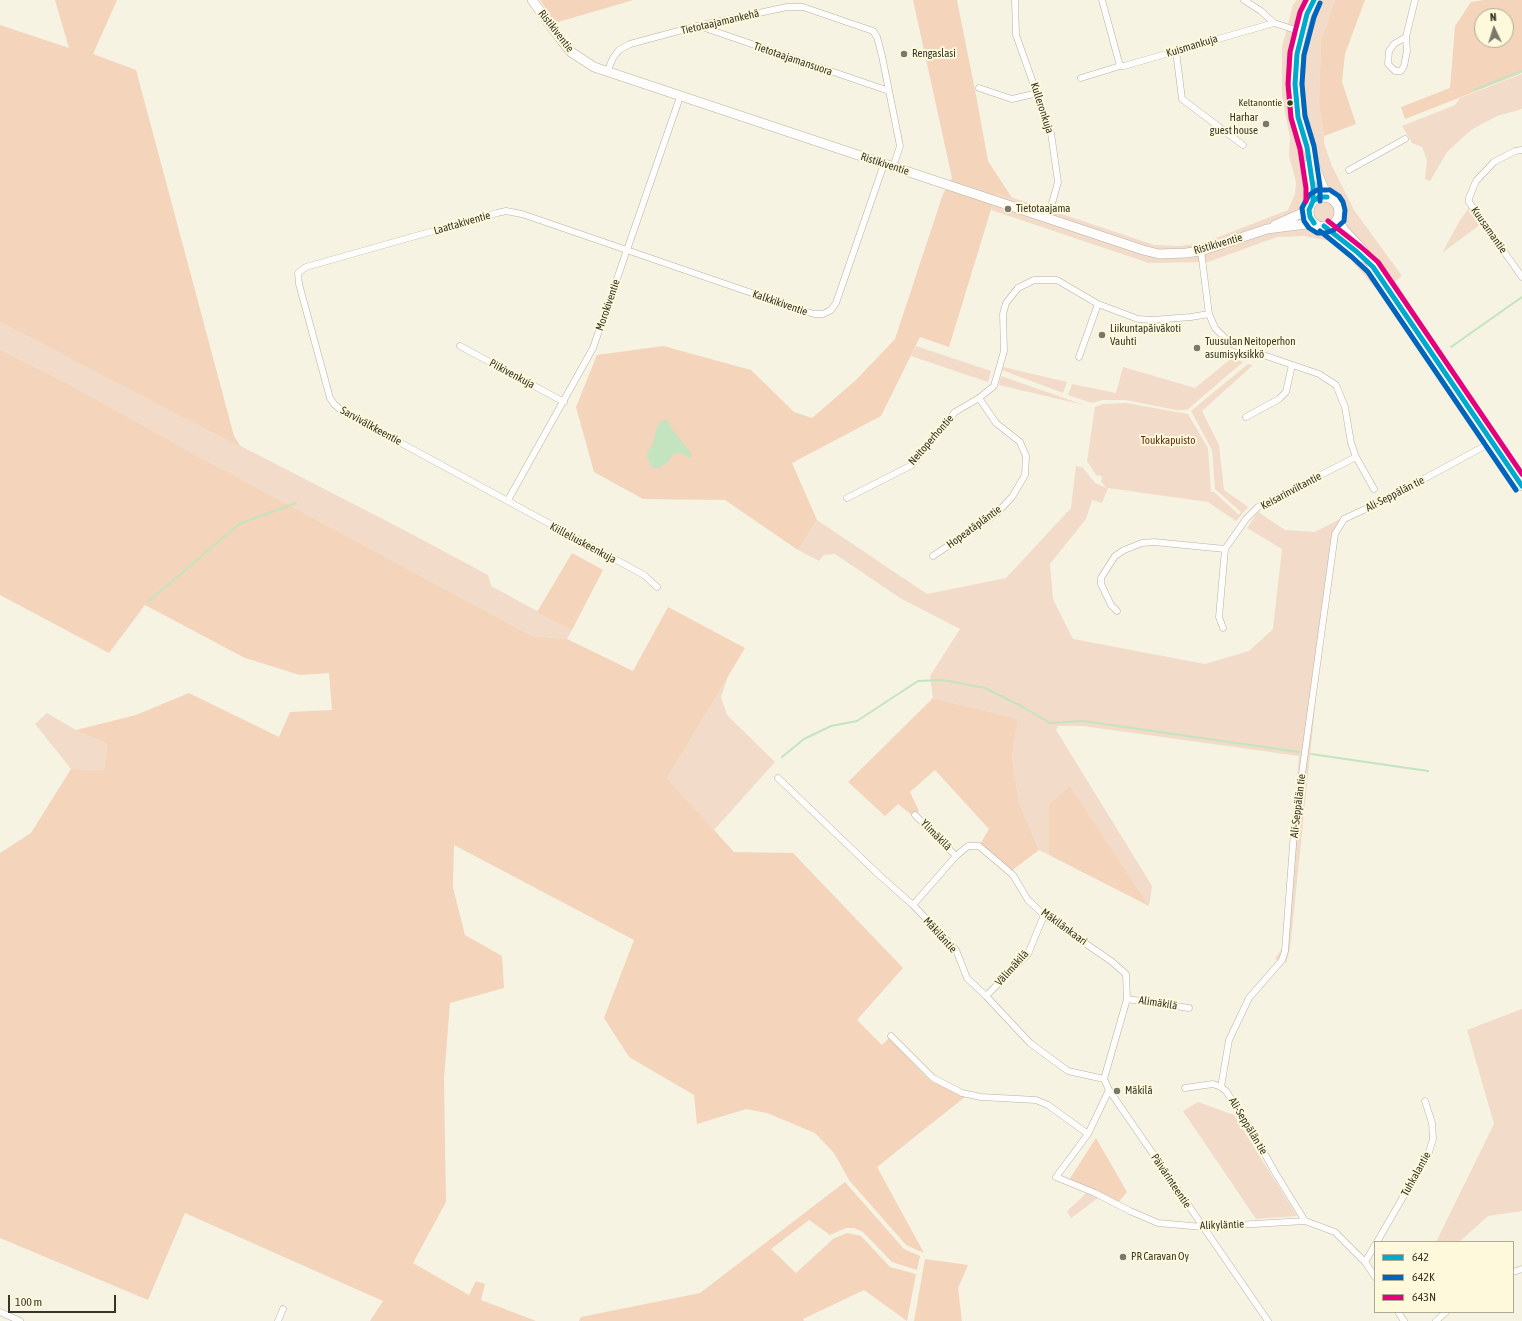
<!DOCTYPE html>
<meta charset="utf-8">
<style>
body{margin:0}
#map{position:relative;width:1522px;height:1321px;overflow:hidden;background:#f6f3e3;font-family:"Asap Condensed",sans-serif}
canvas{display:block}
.legend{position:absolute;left:1374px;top:1241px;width:140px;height:72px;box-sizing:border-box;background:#fef9db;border:1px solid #aeab94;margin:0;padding:5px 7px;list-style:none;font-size:12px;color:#37352a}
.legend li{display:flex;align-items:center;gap:8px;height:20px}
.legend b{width:20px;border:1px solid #aeab94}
.north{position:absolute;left:1474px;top:8px;width:40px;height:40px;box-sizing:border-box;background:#fef9db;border:1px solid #aeab94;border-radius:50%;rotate:356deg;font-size:11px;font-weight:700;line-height:16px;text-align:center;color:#37352a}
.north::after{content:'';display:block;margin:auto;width:14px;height:18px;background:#7a786b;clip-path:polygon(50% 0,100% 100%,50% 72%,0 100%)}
.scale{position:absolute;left:8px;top:1295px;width:108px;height:18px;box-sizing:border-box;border:2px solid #37352a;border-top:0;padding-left:5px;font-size:12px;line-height:14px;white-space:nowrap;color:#37352a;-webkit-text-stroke:3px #fef9db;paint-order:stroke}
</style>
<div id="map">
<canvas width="1522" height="1321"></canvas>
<ul class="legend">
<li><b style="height:5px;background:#00a9ce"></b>642</li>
<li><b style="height:5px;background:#0065bd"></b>642K</li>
<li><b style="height:5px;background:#e5007d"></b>643N</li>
</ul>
<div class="north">N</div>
<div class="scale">100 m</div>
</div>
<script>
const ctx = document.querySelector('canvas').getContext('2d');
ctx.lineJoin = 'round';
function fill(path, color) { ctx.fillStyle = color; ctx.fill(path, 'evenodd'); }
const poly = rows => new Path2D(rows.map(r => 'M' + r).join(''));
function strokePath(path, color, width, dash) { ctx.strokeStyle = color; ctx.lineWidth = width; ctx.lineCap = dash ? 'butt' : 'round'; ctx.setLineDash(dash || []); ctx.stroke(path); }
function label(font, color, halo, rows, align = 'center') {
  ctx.font = font + ' "Asap Condensed",sans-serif'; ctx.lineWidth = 4; ctx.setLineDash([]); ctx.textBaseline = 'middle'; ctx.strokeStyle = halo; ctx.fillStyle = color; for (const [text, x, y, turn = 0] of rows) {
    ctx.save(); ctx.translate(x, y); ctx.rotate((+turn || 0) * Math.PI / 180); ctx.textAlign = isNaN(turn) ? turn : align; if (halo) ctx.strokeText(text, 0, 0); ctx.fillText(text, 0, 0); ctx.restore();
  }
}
const green = poly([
 [1297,0,1335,0,1321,40,1319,103,1324,136,1324,143,1332,166,1354,210,1402,276,1395,282,1491,425,1500,442,1488,451,1379,292,1350,259,1330,241,1304,236,1277,237,1208,262,1149,263,991,210,996,192,1154,245,1179,246,1203,243,1288,210,1295,194,1296,182,1289,156,1290,138,1282,96,1282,47,1293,5],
 [1522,74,1522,109,1497,116,1471,130,1447,152,1430,181,1425,179,1427,160,1422,147,1412,143,1402,126,1455,105,1460,98],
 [1469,208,1481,224,1442,253,1460,220],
 [0,322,402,529,488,575,491,586,572,630,567,639,532,636,200,457,72,386,0,349],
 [916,346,991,371,988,382,911,356],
 [1232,358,1243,362,1187,410,1176,410,1126,400,1102,400,1092,403,1068,395,1072,384,1116,393,1123,367,1195,388],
 [1248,364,1253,365,1202,411,1219,445,1224,490,1248,507,1236,521,1208,502,1108,488,1102,503,1092,500,1086,519,1050,564,1053,599,1073,639,1205,664,1249,651,1273,629,1282,549,1247,528,1258,512,1285,530,1315,532,1340,519,1319,668,1290,949,1286,963,1275,959,1283,947,1299,756,1083,726,1058,726,1056,730,1152,886,1149,906,1070,788,1049,804,1049,855,1039,850,1019,803,1012,756,1018,719,933,698,930,676,960,629,900,598,835,554,824,555,819,561,798,550,817,520,927,594,1006,578,1071,508,1076,466,1083,468,1095,483,1107,488,1101,482,1102,476,1096,475,1087,461,1095,407,1103,404,1126,403,1188,414,1208,448,1211,492,1214,492,1239,515,1241,512,1215,489,1212,450,1191,411],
 [1003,367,1067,382,1063,393,1002,370],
 [1001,376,1084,405,999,385],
 [728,676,721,697,727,715,775,762,714,830,667,778],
 [47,713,76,730,107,744,104,770,71,769,35,724],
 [1522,1009,1522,1211,1488,1216,1459,1242,1436,1242,1494,1124,1467,1030],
 [1198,1102,1234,1115,1297,1216,1256,1219,1183,1111],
 [1091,1189,1106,1198,1098,1198,1071,1218,1067,1211]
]);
const forest = poly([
 [55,0,117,0,93,54,136,70,234,436,241,447,0,322,0,25,69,48],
 [540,0,633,0,555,23],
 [913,0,957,0,976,95,988,161,1012,198,996,193,949,347,920,337,881,416,792,463,817,520,798,550,725,500,643,499,594,472,576,407,597,355,663,346,751,370,794,412,812,418,856,380,895,339,943,194,952,178],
 [1335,0,1365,0,1345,54,1342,82,1356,124,1324,136,1319,103,1321,40],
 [1484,0,1522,0,1522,73,1405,119,1401,107,1450,88,1455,26,1471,2],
 [1482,16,1506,16,1506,40,1482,40],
 [0,349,72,386,200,457,532,636,567,639,633,671,668,607,745,648,667,778,734,852,793,853,903,968,857,1020,882,1045,889,1038,929,1080,965,1097,877,1167,924,1253,906,1245,849,1180,834,1153,815,1133,767,1113,746,1109,697,1124,694,1095,629,1057,604,1018,634,940,454,845,453,888,465,935,502,956,504,988,450,1003,444,1078,446,1202,413,1263,469,1295,476,1281,485,1284,481,1300,536,1321,370,1321,383,1301,185,1213,148,1300,0,1238,0,853,31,833,71,769,104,770,107,744,76,730,136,715,189,693,279,737,290,712,332,710,329,673,300,675,245,658,145,605,109,653,0,595],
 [572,553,603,570,572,630,537,612],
 [933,698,1018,719,1012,756,1019,803,1039,850,1010,872,979,846,989,829,935,770,910,792,919,811,913,816,898,804,885,816,848,782],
 [1070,787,1149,906,1049,855,1049,804],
 [1096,1138,1127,1192,1117,1204,1069,1180],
 [845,1182,904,1249,920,1256,917,1270,892,1262,863,1232,854,1228,846,1228,830,1235,809,1220,771,1249,796,1273,833,1239,847,1233,861,1236,890,1267,916,1274,907,1321,864,1290,803,1319,804,1321,579,1321,581,1317,700,1293],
 [925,1259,968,1265,958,1288,962,1321,914,1321]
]);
const water = poly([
 [666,420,669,422,671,428,692,454,689,458,684,454,676,453,671,456,669,461,659,468,653,468,650,465,647,457,648,451,652,446,658,424,662,421]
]);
const stream = poly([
 [1474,90,1522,71],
 [1451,347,1522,297],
 [149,601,239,524,296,503],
 [1311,754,1428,771],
 [782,757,804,739,831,726,857,721,918,681,943,680,985,688,1021,706,1050,723,1083,721,1299,752]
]);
const street = poly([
 [1015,0,1016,35,1051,133,1058,182,1048,218],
 [1102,0,1120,66],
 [1244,0,1261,11,1274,23],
 [699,26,889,91],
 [1406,37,1394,44,1389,51,1388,64,1395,71,1401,71,1404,66,1407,51,1406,37,1415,0],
 [1176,51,1182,99,1243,145],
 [607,72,613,58,619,50,630,44,697,26,787,7,803,7,873,31,877,37,882,56,900,146,893,167],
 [1081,78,1120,66,1124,66,1274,23,1302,32],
 [979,88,1012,99,1038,93],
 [1522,150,1515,151,1494,162,1476,181,1469,198,1469,202,1522,277],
 [1349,170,1405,139],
 [1201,251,1209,314,1215,328,1231,344,1319,374,1336,385,1345,407,1351,443,1356,457,1374,489],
 [460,346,564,402],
 [1079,357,1098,304],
 [1246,417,1279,399,1286,392,1292,365],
 [847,498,912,465,955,412,979,398,994,386,1004,351,1003,314,1006,303,1018,288,1034,280,1057,280,1098,304,1138,319,1152,320,1191,317,1209,314],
 [508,500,593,348,680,97],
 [933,556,997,513,1012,497,1025,475,1026,456,1020,442,996,423,979,398],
 [657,587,644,575,342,411,334,404,330,398,299,284,298,273,306,267,497,213,506,211,522,214,804,311,814,314,823,314,831,310,836,303,884,164],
 [1117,611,1111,605,1101,584,1101,578,1115,556,1124,550,1142,543,1154,542,1225,549],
 [1223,628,1219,617,1225,549,1246,519,1258,507,1356,457],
 [778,778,878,874,913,905,956,950,967,978,986,996,1030,1043,1068,1071,1104,1079],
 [915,815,956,856],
 [913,905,956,856,968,846,979,846,1013,875,1028,900,1044,915,1111,961,1126,974,1127,999,1104,1079],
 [986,996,1028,954,1044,915],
 [1127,999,1189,1008],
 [891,1036,933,1078,962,1093,981,1097,1036,1100,1048,1105,1088,1134],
 [1104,1079,1109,1090,1268,1321],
 [1221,1087,1229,1040,1249,998,1282,960,1285,951,1294,832,1335,534,1344,519,1385,500,1492,442],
 [1185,1088,1213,1084,1221,1087,1226,1091,1249,1126,1276,1174,1305,1221],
 [1109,1090,1088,1134,1056,1177,1095,1193,1130,1211,1158,1223,1203,1227,1305,1221,1335,1232,1365,1262,1375,1277],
 [1377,1242,1429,1152,1433,1139,1432,1123,1425,1101],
 [1365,1262,1375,1245],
 [1513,1272,1522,1269],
 [0,1312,20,1321],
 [1398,1312,1404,1321],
 [278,1321,283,1309],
 [1436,1321,1446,1312]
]);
const secondary = poly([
 [532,0,562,41,571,52,594,67,1143,250,1159,254,1186,253,1201,251,1267,229,1314,223],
 [1314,0,1307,14,1302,32,1297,54,1295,84,1298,117,1307,147,1327,197],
 [1309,164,1313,201],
 '1309 212a15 15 0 1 1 30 0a15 15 0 1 1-30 0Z',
 [1337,219,1344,230,1362,249,1373,267,1522,486],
 [1275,225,1309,210],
 [1324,226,1363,258]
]);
const bus1 = poly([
 [1313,201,1313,187,1307,147,1298,117,1295,84,1297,54,1307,14,1314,0],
 [1314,223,1310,217,1309,210,1313,201,1319,197,1327,197],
 [1324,226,1357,252,1373,267,1522,486]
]);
const bus2 = poly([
 [1327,190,1317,190,1309,195,1302,208,1304,221,1309,228,1317,233,1325,233,1334,230,1344,221,1345,210,1343,202,1339,196,1330,190],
 [1320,201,1320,186,1314,146,1305,116,1302,84,1304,55,1314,17,1320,3],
 [1320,231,1352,257,1368,272,1516,490]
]);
const bus3 = poly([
 [1306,201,1306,188,1300,149,1291,118,1288,84,1290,52,1300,12,1306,0],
 [1328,221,1361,247,1378,262,1522,474]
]);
const markers = [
 [904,54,4,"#7a786b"],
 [1290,103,3.5,"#37352a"],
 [1266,124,4,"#7a786b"],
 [1008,209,4,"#7a786b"],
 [1102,335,4,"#7a786b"],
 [1197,348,4,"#7a786b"],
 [1117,1091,4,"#7a786b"],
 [1123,1257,4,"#7a786b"]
];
const busNames = [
 ["Keltanontie",1282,103]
];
const streetNames = [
 ["Tietotaajamankehä",720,22,-13],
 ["Ristikiventie",556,31,52],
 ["Kuismankuja",1192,46,-17],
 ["Tietotaajamansuora",793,59,19],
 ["Kulleronkuja",1042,108,72],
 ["Ristikiventie",885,164,18],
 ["Laattakiventie",462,223,-16],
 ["Kuusamantie",1489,230,55],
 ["Ristikiventie",1218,244,-16],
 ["Kalkkikiventie",780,303,19],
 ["Morokiventie",608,305,-71],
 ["Piikivenkuja",512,374,28],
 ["Sarvivälkkeentie",371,426,29],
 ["Neitoperhontie",931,440,-49],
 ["Keisarinviitantie",1291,491,-28],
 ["Ali-Seppälän tie",1395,494,-27],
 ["Hopeatäpläntie",974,527,-36],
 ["Kiilleliuskeenkuja",583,543,28],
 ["Ali-Seppälän tie",1298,806,-83],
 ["Ylimäkilä",936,835,45],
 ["Mäkilänkaari",1064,927,36],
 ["Mäkiläntie",940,935,48],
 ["Välimäkilä",1012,968,-48],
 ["Alimäkilä",1158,1003,9],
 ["Ali-Seppälän tie",1248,1126,59],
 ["Tuhkalantie",1416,1174,-61],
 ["Päivärinteentie",1171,1181,56],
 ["Alikyläntie",1222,1225,-2]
];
const poiNames = [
 ["Rengaslasi",912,54],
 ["Harhar",1258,118,"right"],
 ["guest house",1258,131,"right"],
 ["Tietotaajama",1016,209],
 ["Liikuntapäiväkoti",1110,329],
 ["Vauhti",1110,342],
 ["Tuusulan Neitoperhon",1205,342],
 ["asumisyksikkö",1205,355],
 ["Mäkilä",1125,1091],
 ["PR Caravan Oy",1131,1257]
];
const parkNames = [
 ["Toukkapuisto",1168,441]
];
fill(green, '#f2dbc8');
fill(forest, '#f4d4bb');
fill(water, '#c4e4c0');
strokePath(stream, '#c4e4c0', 2);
strokePath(street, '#b6b3a6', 7);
strokePath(secondary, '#b6b3a6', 10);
strokePath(street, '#fefdfb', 6);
strokePath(secondary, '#fefdfb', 9);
strokePath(bus1, '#00a9ce', 5);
strokePath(bus2, '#0065bd', 5);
strokePath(bus3, '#e5007d', 5);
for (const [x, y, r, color] of markers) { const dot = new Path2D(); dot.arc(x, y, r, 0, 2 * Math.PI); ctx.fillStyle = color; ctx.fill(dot); strokePath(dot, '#fef9db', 1.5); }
label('10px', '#37352a', '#fef9db', busNames, 'right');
label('11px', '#37352a', '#fef9db', streetNames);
label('11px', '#37352a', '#fef9db', poiNames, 'left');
label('11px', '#612e0b', '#fef9db', parkNames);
</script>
